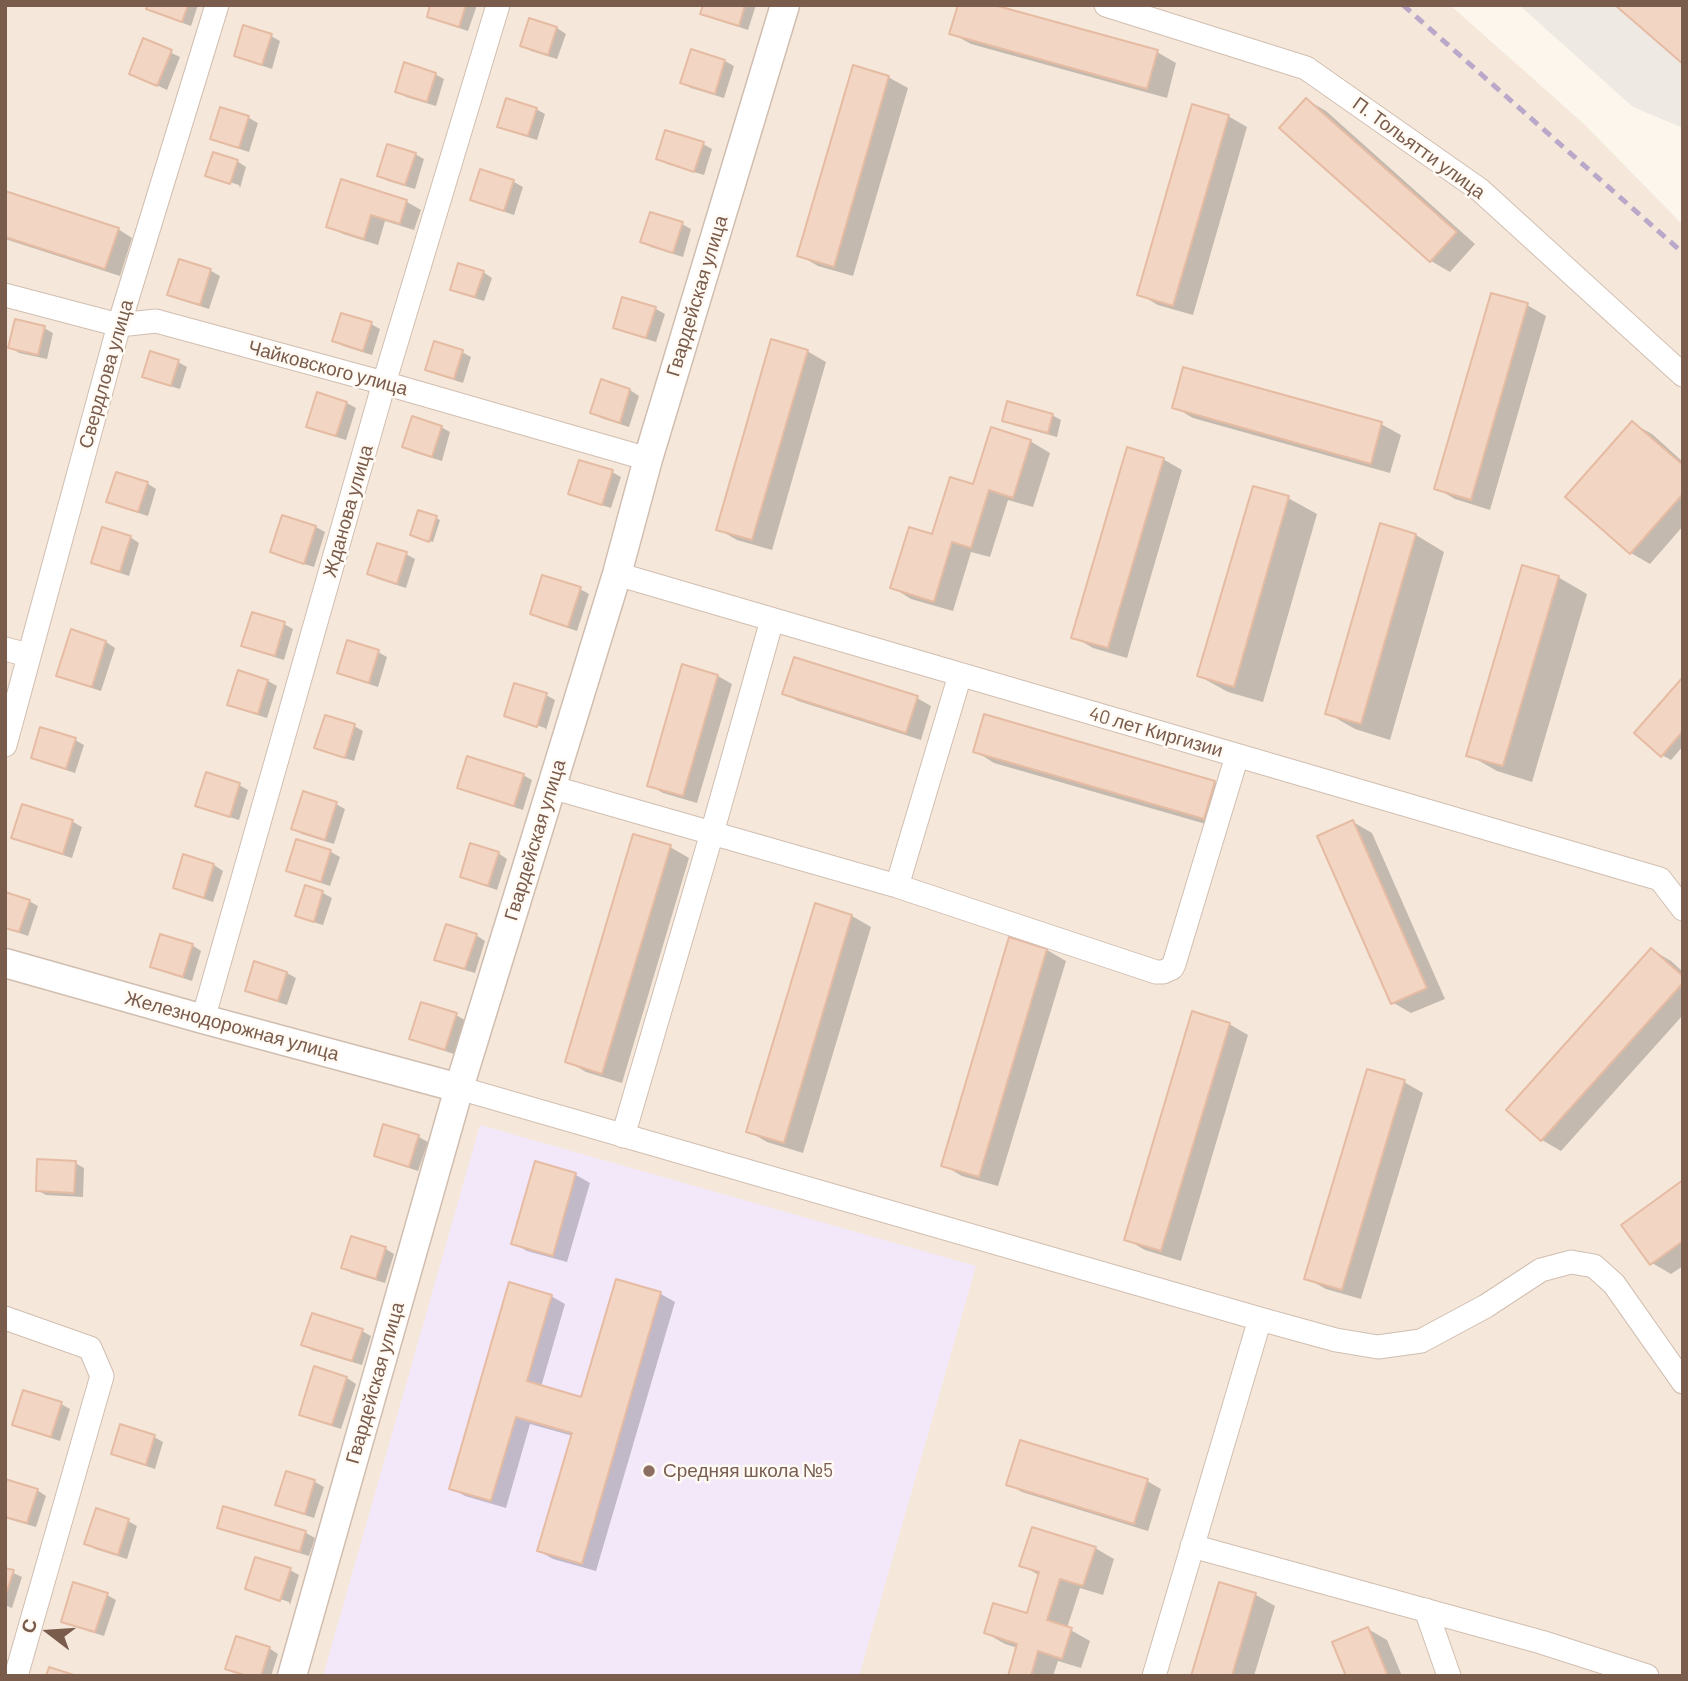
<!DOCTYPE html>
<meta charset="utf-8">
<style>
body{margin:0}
#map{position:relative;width:1688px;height:1681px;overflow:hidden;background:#fdf6ec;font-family:Barlow,sans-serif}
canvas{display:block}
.frame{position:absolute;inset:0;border:7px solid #7a5c4d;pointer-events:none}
.north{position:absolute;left:14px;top:1597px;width:70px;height:70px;-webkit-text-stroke:5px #fffaf3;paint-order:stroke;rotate:287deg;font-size:19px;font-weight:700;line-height:28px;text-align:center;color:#7a5c4d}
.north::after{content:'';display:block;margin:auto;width:24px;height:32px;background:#7a5c4d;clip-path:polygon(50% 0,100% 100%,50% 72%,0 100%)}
</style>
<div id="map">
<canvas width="1688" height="1681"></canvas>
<div class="frame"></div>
<div class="north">С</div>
</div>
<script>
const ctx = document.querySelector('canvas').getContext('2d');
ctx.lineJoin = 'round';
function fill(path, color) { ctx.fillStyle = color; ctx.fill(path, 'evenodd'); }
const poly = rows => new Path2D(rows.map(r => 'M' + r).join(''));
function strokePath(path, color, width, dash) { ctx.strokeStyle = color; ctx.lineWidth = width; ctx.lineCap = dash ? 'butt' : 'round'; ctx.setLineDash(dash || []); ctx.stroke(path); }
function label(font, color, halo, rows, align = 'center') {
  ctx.font = font + ' Barlow,sans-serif'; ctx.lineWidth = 5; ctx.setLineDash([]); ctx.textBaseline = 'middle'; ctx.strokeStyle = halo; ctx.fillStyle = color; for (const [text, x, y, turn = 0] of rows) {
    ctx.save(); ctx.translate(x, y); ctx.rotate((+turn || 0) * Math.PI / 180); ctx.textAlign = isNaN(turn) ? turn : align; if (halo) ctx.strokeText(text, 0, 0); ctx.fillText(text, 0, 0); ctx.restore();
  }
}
const residential = poly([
 [5,5,1450,5,1583,123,1683,225,1683,1676,5,1676]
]);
const industrial = poly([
 [1519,5,1683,5,1683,128,1633,107]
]);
const education = poly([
 [480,1125,976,1266,859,1676,323,1676]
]);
const shadow = poly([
 [150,5,198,5,191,26,158,14,149,9],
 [432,5,477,5,468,31,438,21,429,16],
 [705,5,756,5,748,30,711,18,702,13],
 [530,20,557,28,566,34,557,59,531,51,522,45],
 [951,33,1157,52,1176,63,1167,98,971,44],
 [271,36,280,41,272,69,245,60,236,55],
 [144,40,180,57,167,90,131,73],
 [692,51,725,61,734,66,724,98,691,88,682,83],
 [435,74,444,79,436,106,406,97,397,91],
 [888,77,908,88,853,276,818,266,799,255],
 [1307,100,1326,111,1475,244,1450,272,1431,261,1282,128],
 [221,109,249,118,258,123,249,152,221,143,212,138],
 [536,109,545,114,537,140,508,131,499,126],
 [1228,116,1247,127,1193,315,1158,305,1139,294],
 [703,144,712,149,704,175,667,164,658,158],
 [415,154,424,159,415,189,388,181,379,176],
 [237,161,246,167,240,188,239,185,214,177,214,179,207,175],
 [481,171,514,182,523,187,514,215,481,204,472,199],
 [343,181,407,202,421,210,414,230,385,221,378,245,343,234,328,226],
 [5,193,118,229,132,238,120,276,5,239],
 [682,224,691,229,683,257,651,247,642,242],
 [180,261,211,271,220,276,209,309,178,299,169,294],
 [483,272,492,278,484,301,461,294,452,289],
 [624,299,656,309,665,314,656,342,624,332,615,327],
 [1527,305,1546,316,1490,510,1455,499,1436,488],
 [371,324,380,329,372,355,343,346,334,341],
 [44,328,53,333,47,359,19,353,10,347],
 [807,351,826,362,772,550,737,540,718,529],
 [462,352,471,357,463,383,436,374,427,369],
 [178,362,187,367,180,389,153,381,144,376],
 [1185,369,1381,424,1401,435,1390,473,1193,418,1174,407],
 [630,390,639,396,629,427,601,418,592,413],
 [347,403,356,408,346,440,317,431,308,426],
 [1052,415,1061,420,1057,437,1013,425,1004,420],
 [1632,423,1652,434,1683,462,1683,526,1650,564,1631,553],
 [441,427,450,432,442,461,413,452,404,446],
 [1030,441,1050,453,1033,507,1008,500,990,557,971,552,953,611,911,599,892,587,974,486],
 [1163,459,1182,470,1127,658,1093,648,1074,637],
 [612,472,621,477,611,508,579,498,570,493],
 [147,483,156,489,148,516,117,506,108,501],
 [1288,498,1317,514,1263,702,1228,692,1199,676],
 [436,518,440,520,433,542,416,537],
 [1381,525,1416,535,1444,552,1390,740,1355,729,1327,713],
 [316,527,325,532,314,567,281,557,272,552],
 [130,537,139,543,129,576,102,567,93,562],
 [406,554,415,559,406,588,378,579,369,574],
 [1558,577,1587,594,1532,782,1497,771,1469,755],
 [580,589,589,594,577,631,541,619,532,614],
 [253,614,284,624,293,629,284,660,252,650,243,645],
 [72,632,106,642,115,648,101,691,67,680,58,675],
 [378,652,387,657,378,687,348,677,339,672],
 [683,667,718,676,732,684,697,803,663,793,649,785],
 [239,672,268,681,277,686,267,718,238,709,229,704],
 [1683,679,1683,746,1671,760,1662,755],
 [784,693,917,698,931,706,921,740,798,701],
 [546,695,555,700,546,730,545,728,513,717,513,720,506,715],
 [326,717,354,726,363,731,354,761,325,752,316,747],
 [75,740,84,745,75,773,42,762,33,757],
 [975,751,1214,782,1234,794,1223,829,994,763],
 [523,775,532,780,523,810,468,792,459,787],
 [239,785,248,790,239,820,206,810,197,805],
 [336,804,345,809,334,844,302,834,293,829],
 [23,806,73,822,82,827,72,858,22,842,13,837],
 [1353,822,1372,833,1445,999,1411,1013,1392,1002],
 [297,841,331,852,340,857,330,886,297,875,288,870],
 [670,847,689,858,622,1083,586,1072,567,1061],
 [498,853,507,859,497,890,471,881,462,876],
 [184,856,214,865,223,871,213,902,184,892,175,887],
 [306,888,323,893,332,898,323,925,307,920,298,915],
 [5,894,29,901,38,906,28,936,5,928],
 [852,916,871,927,803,1153,767,1142,748,1131],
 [476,935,485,941,475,973,445,964,436,959],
 [192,945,201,951,192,981,161,971,152,966],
 [1047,950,1066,961,998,1186,962,1176,943,1165],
 [1652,950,1671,961,1683,972,1683,1015,1561,1151,1542,1140],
 [287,973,296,978,287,1005,256,995,247,990],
 [456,1015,465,1020,454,1054,420,1043,411,1038],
 [1229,1024,1248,1035,1181,1261,1145,1250,1126,1239],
 [1404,1082,1423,1093,1361,1299,1326,1289,1306,1278],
 [384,1126,419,1137,428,1142,418,1171,385,1160,376,1155],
 [75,1163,84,1168,83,1197,46,1195,37,1190],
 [536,1163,576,1175,590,1183,567,1262,527,1251,513,1243],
 [1683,1182,1683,1266,1671,1274,1652,1263],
 [352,1238,386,1249,394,1254,385,1283,352,1273,343,1267],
 [617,1281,661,1294,675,1302,596,1571,553,1559,539,1551,573,1436,530,1424,506,1508,465,1496,451,1488,551,1296,565,1304,541,1387,583,1399],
 [362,1331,371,1336,362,1365,312,1350,303,1344],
 [315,1368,347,1378,356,1384,341,1429,310,1419,301,1414],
 [61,1404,70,1409,60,1441,23,1429,14,1424],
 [154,1437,163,1442,155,1469,122,1458,113,1453],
 [287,1473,315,1482,324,1487,314,1518,286,1509,277,1504],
 [5,1480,37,1490,46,1496,36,1527,5,1518],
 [1147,1481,1161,1489,1148,1531,1022,1492,1008,1484],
 [225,1508,306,1533,315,1538,309,1556,228,1532,219,1527],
 [128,1521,137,1526,127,1559,95,1549,86,1543],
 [1095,1548,1114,1559,1103,1595,1080,1588,1067,1628,1090,1641,1081,1668,1058,1661,1053,1676,1010,1676,1018,1648,1005,1644,986,1633,1028,1616,1040,1576,1022,1565],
 [5,1569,22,1577,12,1608,5,1605],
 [290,1570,299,1575,290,1605,289,1602,254,1590,254,1593,247,1588],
 [1220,1584,1256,1595,1275,1606,1254,1676,1193,1676],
 [107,1595,116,1600,104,1636,72,1626,63,1621],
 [1368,1629,1387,1640,1402,1676,1348,1676],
 [269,1648,278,1654,271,1676,244,1676,228,1668]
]);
const building = poly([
 [148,5,188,5,182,22,146,9,148,5],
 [430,5,466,5,459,27,427,17,430,5],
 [703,5,745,5,739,26,700,14,703,5],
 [958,5,994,5,1158,50,1147,89,949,34,958,5],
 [1615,5,1683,5,1683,64,1615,5],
 [529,18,557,27,548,55,520,46,529,18],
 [243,25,272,34,262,65,234,56,243,25],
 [143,38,172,50,157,86,129,74,143,38],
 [691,49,725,60,715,94,680,83,691,49],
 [404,62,436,73,427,102,395,92,404,62],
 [853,65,889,76,834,267,797,256,853,65],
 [506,98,537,108,528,136,497,127,506,98],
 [1306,98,1457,232,1430,262,1279,128,1306,98],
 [1192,104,1229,115,1173,306,1137,295,1192,104],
 [220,107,249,116,239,148,210,139,220,107],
 [665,130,704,142,694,172,656,159,665,130],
 [387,144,416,153,405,185,377,176,387,144],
 [213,152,238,160,230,184,205,176,213,152],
 [480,169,514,180,504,211,470,200,480,169],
 [341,179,407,200,400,224,371,215,364,239,326,227,341,179],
 [5,191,119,228,105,269,5,237,5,191],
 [650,212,683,222,673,253,640,242,650,212],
 [179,259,211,269,200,305,167,295,179,259],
 [458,263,484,271,475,297,450,290,458,263],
 [1491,293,1528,303,1471,500,1434,489,1491,293],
 [622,297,656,307,646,338,613,328,622,297],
 [341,313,372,322,363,351,332,341,341,313],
 [15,319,45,326,38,355,8,348,15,319],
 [771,339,808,350,752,540,716,530,771,339],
 [434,341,463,350,454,379,425,370,434,341],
 [150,351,179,360,171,386,142,377,150,351],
 [1183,367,1382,422,1371,464,1172,408,1183,367],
 [601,379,630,389,620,423,590,413,601,379],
 [317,392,347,402,336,436,306,427,317,392],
 [1007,401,1053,414,1048,433,1002,421,1007,401],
 [412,416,442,426,432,457,402,447,412,416],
 [1632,421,1683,465,1683,494,1630,554,1565,497,1632,421],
 [991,427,1031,440,1013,498,989,490,971,548,952,542,934,602,890,588,909,527,932,534,950,477,973,484,991,427],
 [1127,447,1164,458,1108,648,1071,638,1127,447],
 [579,460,613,470,602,505,568,494,579,460],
 [116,472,148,482,138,512,106,502,116,472],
 [1253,486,1289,496,1234,687,1197,676,1253,486],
 [418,510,437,516,429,542,410,535,418,510],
 [282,515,316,526,304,564,270,552,282,515],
 [1380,523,1416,534,1361,724,1325,714,1380,523],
 [102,527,131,536,120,572,91,563,102,527],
 [377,543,407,552,397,584,367,574,377,543],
 [1522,565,1559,576,1503,766,1466,756,1522,565],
 [542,575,581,587,568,627,530,614,542,575],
 [252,612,285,622,275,656,241,646,252,612],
 [71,629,106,641,92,687,56,676,71,629],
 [347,640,379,650,369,683,337,673,347,640],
 [794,657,918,696,906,733,782,694,794,657],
 [682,664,718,675,683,796,647,786,682,664],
 [238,670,268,680,258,714,227,705,238,670],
 [1683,677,1683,731,1661,757,1634,733,1683,677],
 [514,683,547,693,537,727,504,716,514,683],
 [984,714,1215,781,1204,819,973,752,984,714],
 [325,715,355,724,345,758,314,748,325,715],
 [40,727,76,738,66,769,31,758,40,727],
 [467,756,524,774,514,806,457,788,467,756],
 [206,772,240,783,230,817,195,806,206,772],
 [303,791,337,802,325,840,291,829,303,791],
 [22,804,73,820,63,854,11,838,22,804],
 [1353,820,1427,988,1391,1004,1317,836,1353,820],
 [633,834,671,845,602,1074,565,1062,633,834],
 [296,839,331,850,321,882,286,871,296,839],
 [470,843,499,852,488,886,460,877,470,843],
 [183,854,214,864,204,898,173,888,183,854],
 [305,885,323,891,314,922,295,916,305,885],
 [5,892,30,900,19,932,5,928,5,892],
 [815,903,852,915,784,1143,746,1132,815,903],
 [446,924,477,934,465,969,434,960,446,924],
 [160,934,193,944,183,977,150,967,160,934],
 [1009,937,1047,949,979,1177,941,1166,1009,937],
 [1651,948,1683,976,1683,983,1541,1141,1506,1110,1651,948],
 [254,961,287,972,278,1001,245,991,254,961],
 [421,1002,457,1013,445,1050,409,1039,421,1002],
 [1192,1011,1230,1023,1161,1251,1124,1240,1192,1011],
 [1367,1069,1405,1080,1342,1290,1304,1279,1367,1069],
 [383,1124,419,1135,409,1167,374,1156,383,1124],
 [37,1159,76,1161,74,1193,36,1191,37,1159],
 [535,1161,576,1173,553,1256,511,1244,535,1161],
 [1683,1180,1683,1241,1650,1265,1621,1225,1683,1180],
 [351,1236,386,1247,376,1279,341,1268,351,1236],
 [616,1279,661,1292,582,1564,537,1551,572,1433,516,1417,491,1501,449,1489,509,1282,552,1295,527,1381,581,1397,616,1279],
 [312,1313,363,1329,352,1361,301,1345,312,1313],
 [314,1366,347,1377,332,1425,299,1415,314,1366],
 [23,1390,62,1402,51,1437,12,1425,23,1390],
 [120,1424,155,1435,146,1465,111,1454,120,1424],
 [1020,1440,1148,1479,1134,1524,1006,1485,1020,1440],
 [286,1471,315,1480,305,1514,275,1505,286,1471],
 [5,1479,38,1489,27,1523,5,1517,5,1479],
 [223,1506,306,1531,300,1552,217,1528,223,1506],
 [96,1508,129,1519,118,1555,84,1544,96,1508],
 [1032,1527,1096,1547,1083,1586,1060,1579,1047,1620,1072,1628,1062,1659,1038,1651,1031,1676,1008,1676,1017,1644,984,1633,993,1603,1027,1613,1039,1572,1019,1566,1032,1527],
 [255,1557,291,1568,280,1601,245,1589,255,1557],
 [5,1568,14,1570,5,1597,5,1568],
 [73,1582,108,1593,95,1632,61,1622,73,1582],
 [1219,1582,1256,1593,1232,1676,1191,1676,1219,1582],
 [1368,1627,1388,1676,1346,1676,1332,1642,1368,1627],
 [236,1636,270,1647,261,1676,247,1676,225,1669,236,1636],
 [49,1667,77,1676,46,1676,49,1667]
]);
const minor = poly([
 [1106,5,1306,68,1480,190,1683,375],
 [5,295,119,325,156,321,384,383,648,459],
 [617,574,1660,879,1683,909],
 [5,649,28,655],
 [5,745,119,325,217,5],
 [551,787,897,886,1156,972,1163,972,1172,968,1174,964,1237,756],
 [897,886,960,675],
 [203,1019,384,383,498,5],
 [459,1088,1260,1319,1336,1340,1378,1347,1421,1341,1486,1306,1541,1270,1571,1262,1594,1266,1614,1284,1683,1382],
 [623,1136,712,833,772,620],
 [5,1318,90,1348,102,1376,16,1676],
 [1192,1546,1541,1642,1647,1676],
 [1426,1610,1449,1676],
 [1154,1676,1260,1319]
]);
const tertiary = poly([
 [5,963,203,1019,459,1088],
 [292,1676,459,1088,617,574,648,459,785,5]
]);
const rail = poly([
 [1403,5,1683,253]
]);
const markers = [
 [649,1471,7,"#8d6e63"]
];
const streetNames = [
 ["П. Тольятти улица",1419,148,36],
 ["Гвардейская улица",697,296,-73],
 ["Чайковского улица",328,368,15],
 ["Свердлова улица",106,374,-74],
 ["Жданова улица",348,511,-74],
 ["40 лет Киргизии",1156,732,16],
 ["Гвардейская улица",535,840,-73],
 ["Железнодорожная улица",232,1026,15],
 ["Гвардейская улица",375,1383,-74]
];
const educationNames = [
 ["Средняя школа №5",663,1471]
];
fill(residential, '#f5e8da');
fill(industrial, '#efe9e4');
fill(education, '#f3e8fa');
fill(shadow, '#0003');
fill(building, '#f3d5c3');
strokePath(building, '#e6bba3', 2);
strokePath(minor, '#d1beb0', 25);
strokePath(tertiary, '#d1beb0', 31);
strokePath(minor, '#fff', 23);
strokePath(tertiary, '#fff', 28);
strokePath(rail, '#b9a8c9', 5, [10, 7]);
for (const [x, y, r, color] of markers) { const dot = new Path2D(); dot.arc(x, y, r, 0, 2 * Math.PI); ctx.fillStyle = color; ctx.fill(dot); strokePath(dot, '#fffaf3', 2.5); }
label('19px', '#7a5c4d', '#fffaf3', streetNames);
label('19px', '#785e54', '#fffaf3', educationNames, 'left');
</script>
